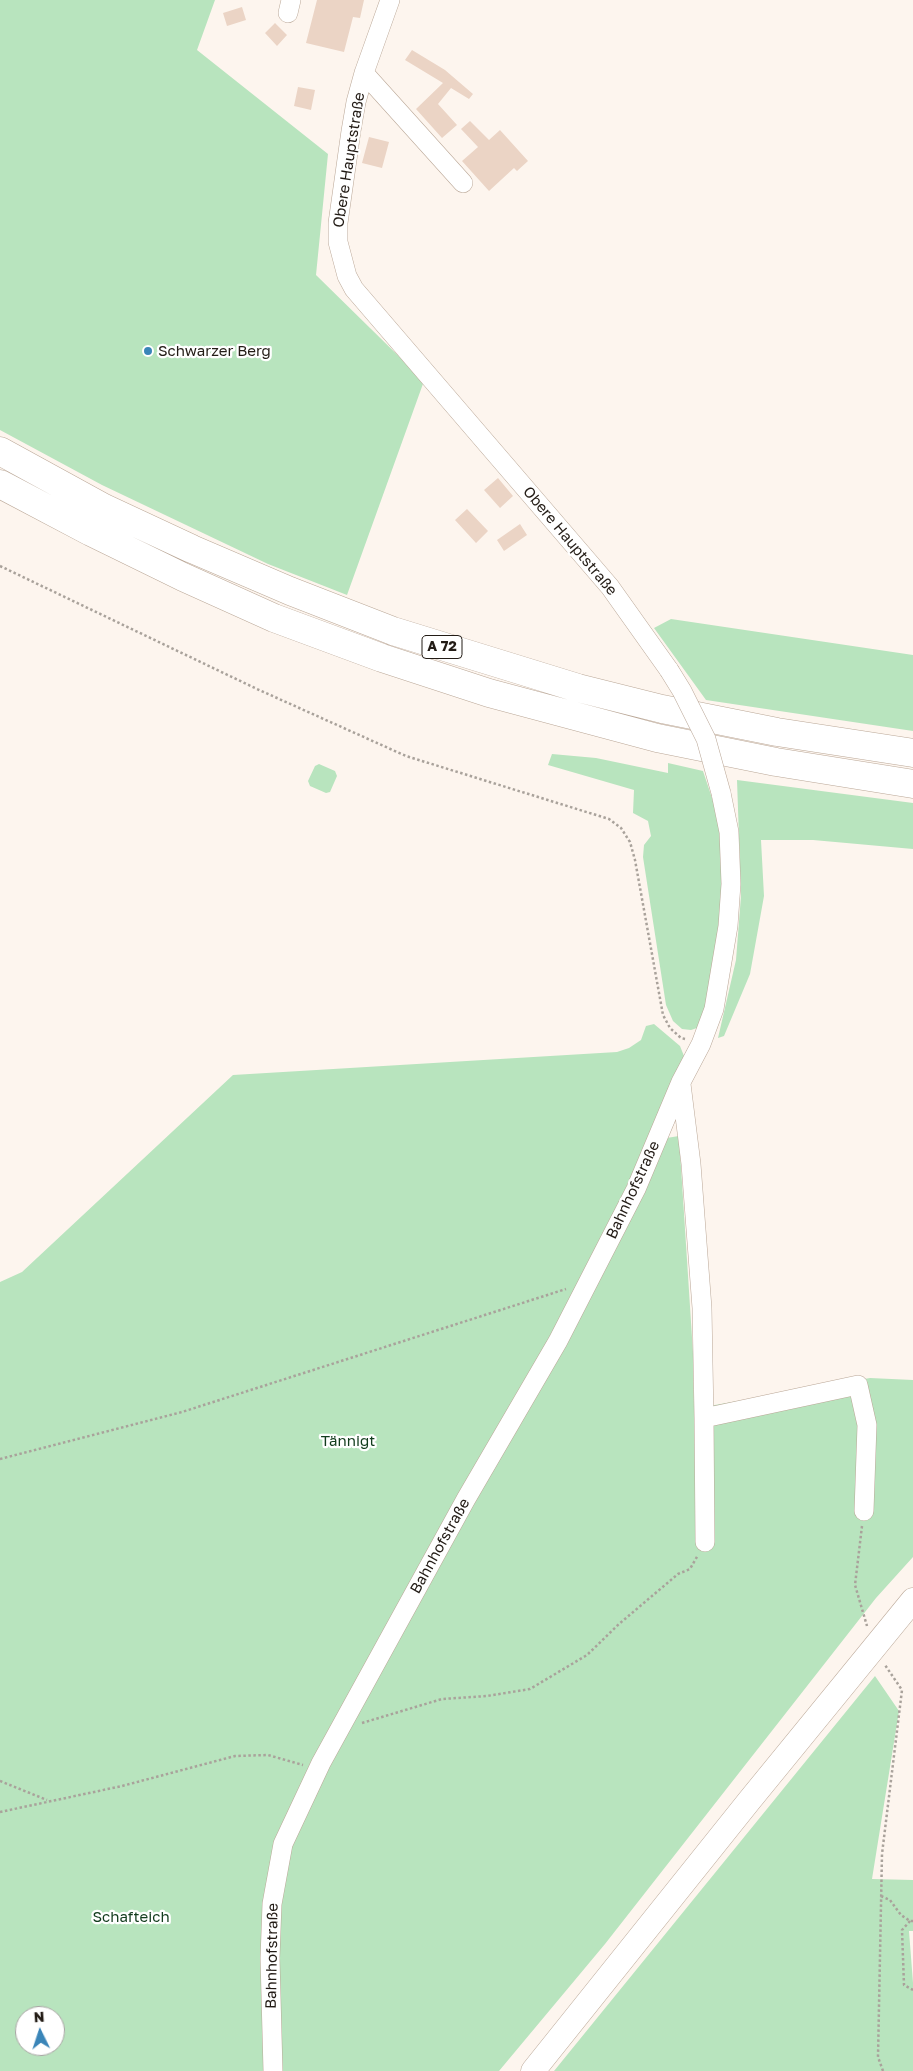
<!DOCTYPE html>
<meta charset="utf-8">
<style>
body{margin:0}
#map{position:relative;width:913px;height:2071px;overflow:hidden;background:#fdf5ee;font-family:"Golos Text",sans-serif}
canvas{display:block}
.north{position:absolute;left:15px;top:2006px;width:50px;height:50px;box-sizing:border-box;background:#fff;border:1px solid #a7a4a2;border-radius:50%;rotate:356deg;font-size:14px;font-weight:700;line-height:20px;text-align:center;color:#231c16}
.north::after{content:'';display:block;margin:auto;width:18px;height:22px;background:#3a85b8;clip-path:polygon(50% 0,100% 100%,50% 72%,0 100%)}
</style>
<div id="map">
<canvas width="913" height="2071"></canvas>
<div class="north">N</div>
</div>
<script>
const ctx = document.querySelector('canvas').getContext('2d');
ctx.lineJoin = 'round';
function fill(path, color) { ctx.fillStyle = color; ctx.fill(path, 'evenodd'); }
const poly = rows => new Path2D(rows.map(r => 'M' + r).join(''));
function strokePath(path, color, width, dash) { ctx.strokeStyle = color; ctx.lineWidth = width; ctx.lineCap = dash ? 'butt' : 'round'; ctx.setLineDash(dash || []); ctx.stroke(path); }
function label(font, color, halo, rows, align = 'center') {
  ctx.font = font + ' "Golos Text",sans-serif'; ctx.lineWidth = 4.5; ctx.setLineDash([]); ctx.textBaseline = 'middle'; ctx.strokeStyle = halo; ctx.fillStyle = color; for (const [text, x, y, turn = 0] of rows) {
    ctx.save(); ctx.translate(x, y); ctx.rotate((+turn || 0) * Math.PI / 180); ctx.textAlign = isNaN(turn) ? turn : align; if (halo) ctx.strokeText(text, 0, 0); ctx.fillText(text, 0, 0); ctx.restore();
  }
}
const green = poly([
 [0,0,215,0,197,50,328,154,316,275,424,381,347,595,268,564,102,485,0,430],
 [671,619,913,655,913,731,706,700,654,628],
 [552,754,596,758,668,773,668,763,703,771,718,816,725,867,718,957,700,1027,691,1030,682,1029,673,1021,666,1005,643,857,644,845,651,836,648,821,633,813,634,790,548,765],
 [319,764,335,771,337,776,330,792,326,793,310,786,308,781,315,766],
 [737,780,913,803,913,849,813,840,761,840,764,896,750,974,724,1036,718,1038,736,960,741,896],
 [654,1024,680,1046,684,1056,684,1068,654,1140,679,1136,693,1353,694,1407,709,1406,870,1378,913,1380,913,1557,876,1598,605,1944,499,2071,0,2071,0,1282,22,1272,233,1075,617,1052,629,1048,641,1040,646,1026],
 [25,2016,55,2016,55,2046,25,2046],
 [875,1676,899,1711,872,1879,913,1880,913,1931,909,1931,913,1983,913,2071,554,2071]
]);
const building = poly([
 [317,0,364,0,360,18,353,17,344,52,306,43],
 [242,7,246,20,227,26,223,13],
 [275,23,287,35,277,46,265,33],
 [412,50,445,70,473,94,469,99,451,88,438,104,457,125,442,138,416,109,443,83,405,60],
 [298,87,315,90,311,110,294,106],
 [470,121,489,140,500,130,528,161,517,171,514,168,489,191,462,161,478,147,461,129],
 [369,137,389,142,382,168,362,163],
 [498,478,513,496,500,508,484,490],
 [467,509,488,531,476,543,455,520],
 [520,524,527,535,504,551,497,540]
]);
const path = poly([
 [0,566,257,689,406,756,609,819,621,828,630,842,635,860,663,1015,670,1028,681,1038,685,1039],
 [0,1459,182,1412,566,1289],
 [862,1526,855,1585,867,1626],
 [362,1723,442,1699,487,1696,530,1689,587,1655,619,1624,678,1574,690,1569,698,1555],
 [0,1781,47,1800],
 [0,1812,122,1786,235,1756,268,1755,303,1765],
 [881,1896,890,1900,901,1915,910,1921,913,1921],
 [910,1921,902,1930,904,1985,913,1990],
 [883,2071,878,2057,882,1854,902,1690,885,1665]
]);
const minor = poly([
 [390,0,364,73,356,102,351,131,338,223,338,242,347,276,354,289,610,587,669,670],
 [288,13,291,0],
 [364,73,463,183],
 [681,1084,691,1164,702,1308,704,1418,858,1385,867,1425,864,1511],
 [704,1418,705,1542],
 [273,2071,270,1958,272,1904,283,1844,321,1763,466,1499,558,1341,636,1189,681,1082,701,1044,714,1009,728,926,731,884,729,832,721,793]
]);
const major = poly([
 [533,2071,749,1801,913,1600]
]);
const highway = poly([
 [0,451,104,508,192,549,290,591,393,631,578,688,662,709,777,732,913,753],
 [0,484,91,532,183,577,274,618,382,658,489,693,657,738,776,762,913,784]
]);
const minorBridge = poly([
 [669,670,682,691,706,739,721,793]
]);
const markers = [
 [148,351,5,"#3a85b8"]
];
const shields = [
 [442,647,40]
];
const shieldNames = [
 ["A 72",442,647]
];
const streetNames = [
 ["Obere Hauptstraße",349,160,-81],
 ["Obere Hauptstraße",570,541,50],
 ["Bahnhofstraße",633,1190,-65],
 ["Bahnhofstraße",440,1546,-61],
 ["Bahnhofstraße",272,1956,-89]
];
const poiNames = [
 ["Schwarzer Berg",158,351]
];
const parkNames = [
 ["Tännigt",348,1441],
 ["Schafteich",131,1917]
];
fill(green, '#b8e4be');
fill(building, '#ebd4c5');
strokePath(minor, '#baa797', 20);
strokePath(major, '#baa797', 25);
strokePath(highway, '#baa797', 29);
strokePath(path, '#a9a29b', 2.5, [2.5, 2.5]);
strokePath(minor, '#fff', 19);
strokePath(major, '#fff', 24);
strokePath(highway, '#fff', 28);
strokePath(minorBridge, '#baa797', 20, []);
strokePath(minorBridge, '#fff', 19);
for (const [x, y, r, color] of markers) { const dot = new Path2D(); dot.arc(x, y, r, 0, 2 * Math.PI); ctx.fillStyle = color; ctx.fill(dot); strokePath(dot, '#fff', 2); }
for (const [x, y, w] of shields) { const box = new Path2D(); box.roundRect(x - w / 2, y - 11.5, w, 23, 4); ctx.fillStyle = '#fff'; ctx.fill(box); strokePath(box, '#231c16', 1); }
label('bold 14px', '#231c16', null, shieldNames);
label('15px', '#231c16', '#fff', streetNames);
label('15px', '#231c16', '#fff', poiNames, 'left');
label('15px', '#123c1d', '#fff', parkNames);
</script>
